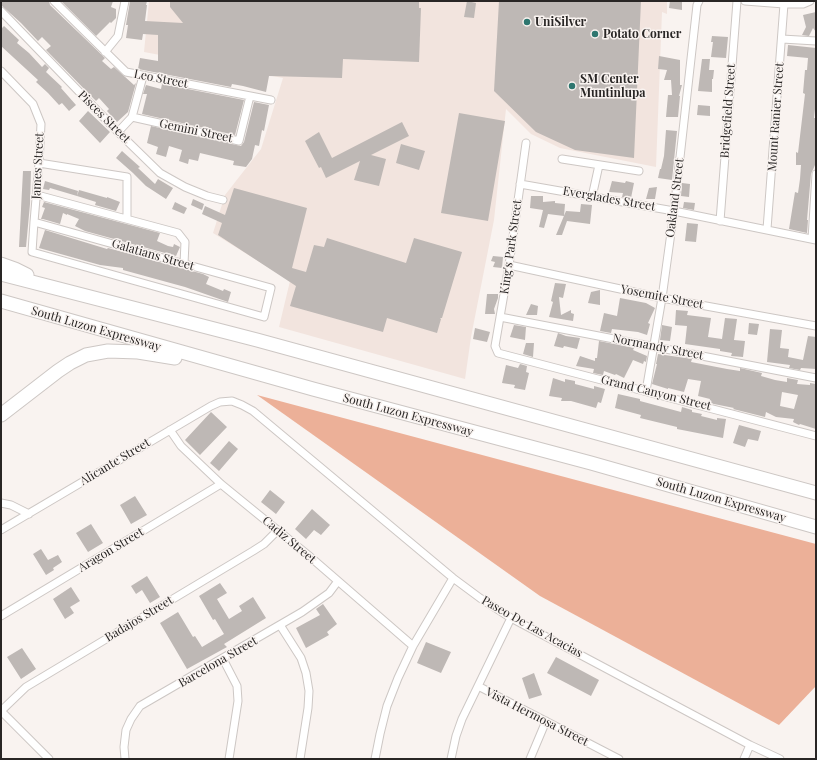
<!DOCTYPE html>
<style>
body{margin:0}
#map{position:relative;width:817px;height:760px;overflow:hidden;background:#f9f3f0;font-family:"Playfair Display",serif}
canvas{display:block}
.frame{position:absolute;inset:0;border:2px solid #292625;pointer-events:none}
</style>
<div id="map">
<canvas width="817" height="760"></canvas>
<div class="frame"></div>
</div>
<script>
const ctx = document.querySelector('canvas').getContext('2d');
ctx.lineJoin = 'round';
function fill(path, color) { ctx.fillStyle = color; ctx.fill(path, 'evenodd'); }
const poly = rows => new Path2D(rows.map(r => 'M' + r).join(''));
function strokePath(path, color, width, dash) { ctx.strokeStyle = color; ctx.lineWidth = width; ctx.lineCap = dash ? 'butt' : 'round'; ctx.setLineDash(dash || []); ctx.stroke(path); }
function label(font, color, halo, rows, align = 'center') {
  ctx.font = font + ' "Playfair Display",serif'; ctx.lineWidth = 3; ctx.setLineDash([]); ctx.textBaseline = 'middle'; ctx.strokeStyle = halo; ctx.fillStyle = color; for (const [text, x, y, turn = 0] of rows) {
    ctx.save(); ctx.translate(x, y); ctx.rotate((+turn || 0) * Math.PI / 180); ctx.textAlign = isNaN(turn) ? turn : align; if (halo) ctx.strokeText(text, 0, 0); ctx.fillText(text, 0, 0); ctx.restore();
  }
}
const built = poly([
 [149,1,667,1,667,14,662,12,656,167,560,148,531,134,506,109,494,220,471,337,465,379,279,327,290,281,213,233,225,195,261,149,283,78,144,52]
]);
const forest = poly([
 [257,395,816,544,816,686,779,725,540,596]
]);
const building = poly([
 [1,1,49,1,50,5,105,58,102,61,111,69,114,67,134,85,136,83,128,112,117,122,107,111,109,109,99,98,96,101,46,50,51,46,42,37,38,41,21,23,1,5],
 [63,1,113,1,111,7,116,9,116,18,111,23,110,22,96,36,62,2],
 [130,1,147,1,146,5,147,5,145,21,183,23,170,7,170,1,419,1,419,8,421,8,419,62,343,59,342,78,269,76,266,92,243,86,232,84,231,87,138,69,140,58,158,61,158,35,143,34,142,40,126,38,128,25,126,25],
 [467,1,476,3,474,18,464,17],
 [499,1,641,1,634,158,575,150,536,132,494,91],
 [670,1,682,1,682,10,669,8],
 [816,12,816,32,813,28,809,36,802,35,806,27,803,15],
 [4,26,19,40,17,43,29,53,42,67,45,64,49,68,46,72,62,87,61,88,76,105,69,111,62,103,59,105,48,93,36,82,38,80,1,46,1,29],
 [712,36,728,37,726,58,711,57,713,42,711,42],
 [788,45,816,48,816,100,814,118,816,118,816,141,815,165,811,174,807,220,808,220,807,233,789,229,795,192,798,193,800,179,801,165,796,165,796,152,798,153,805,94,803,93,805,70,807,70,808,58,787,56],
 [659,56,680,60,680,85,682,85,679,96,680,96,678,117,666,117,668,95,672,95,671,80,664,80,667,70,658,69],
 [702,59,710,59,709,70,714,70,713,79,712,79,712,92,698,91],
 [162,84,244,100,235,135,142,114,147,94,143,94,146,85,161,89],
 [254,102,269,105,264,131,262,130,259,146,255,145,252,159,246,167,233,165,234,161,200,153,198,161,189,159,188,164,179,161,182,150,169,146,166,157,156,154,158,147,147,143,151,126,241,146,244,142],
 [698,105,710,106,710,116,697,115],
 [88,111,110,132,100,143,79,121],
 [459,113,505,121,488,221,441,213],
 [402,122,409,136,371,155,386,159,379,186,354,180,360,161,326,178,321,167,319,168,305,141,319,132,332,158],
 [666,130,677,131,672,180,658,178,660,169,661,169,664,156],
 [401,144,425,151,419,170,396,163],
 [122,151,140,167,138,168,155,184,158,179,173,188,166,199,146,186,133,173,116,158],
 [23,171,31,171,30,204,26,247,19,247],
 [45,181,78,191,77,196,50,188,49,190,43,189],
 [612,181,625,183,626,181,634,183,631,198,622,197,623,193,609,192],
 [682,183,690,184,689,197,681,196],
 [657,187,655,199,646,199,649,188],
 [234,188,307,208,292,268,306,272,314,245,324,247,327,238,406,263,414,238,462,252,442,318,440,318,441,319,437,333,387,318,383,332,290,306,296,286,218,235,222,223,202,214,205,206,225,215],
 [79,190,107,198,107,197,120,202,116,211,95,205,96,202,77,196],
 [531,196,543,196,543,202,555,201,555,203,565,204,564,216,548,214,544,228,539,227,543,210,530,208],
 [193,199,204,204,202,210,191,205],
 [44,202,160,233,157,241,168,246,173,247,174,244,180,247,176,256,85,231,75,226,79,219,67,214,67,215,63,213,60,224,43,219,41,219,45,208,42,207],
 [175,202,187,208,184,214,172,209],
 [684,202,695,203,694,210,683,208],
 [581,204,592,205,590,224,567,221,562,235,556,235,566,211,580,212],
 [687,223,698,224,696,242,685,241],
 [45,230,107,249,108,248,203,274,209,277,206,284,223,291,224,289,231,292,228,302,185,287,123,270,123,268,100,265,39,248],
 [493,256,503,257,502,268,493,267,495,262,491,261],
 [555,283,566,284,563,298,559,297,561,315,571,310,571,313,574,314,573,321,549,317,553,302,551,301],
 [600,290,600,305,588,303,591,292],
 [487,294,498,294,498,298,494,309,495,314,485,314],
 [620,298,646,303,655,308,648,323,650,324,647,335,638,332,612,329,611,333,600,331,604,313,617,316],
 [531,304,538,306,537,315,526,315],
 [676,310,688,311,687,315,711,318,708,337,722,339,725,318,737,319,734,340,745,341,743,357,731,356,732,353,720,351,720,349,685,344,687,326,675,325],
 [749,323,759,324,757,335,748,334],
 [514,325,526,327,525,340,510,337],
 [662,325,672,327,670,341,660,340],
 [475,328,490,332,487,342,473,339],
 [770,329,782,330,780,348,789,349,788,357,803,360,808,336,816,337,816,369,801,368,800,370,789,368,790,365,767,362],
 [558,333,566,336,580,338,577,349,564,346,563,348,554,346],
 [599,341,634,348,633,350,647,356,646,362,644,361,643,364,633,360,624,378,616,374,615,375,604,371,603,375,593,373,594,369,576,366,580,356,595,361,595,358,597,358],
 [526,343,534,343,533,357,523,354],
 [658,354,692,359,691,362,727,369,740,371,740,368,762,373,761,376,775,380,787,382,787,378,798,380,797,384,810,385,810,383,816,384,816,429,800,424,799,425,793,422,794,419,776,417,766,412,765,417,733,409,734,408,709,403,710,399,698,396,701,381,688,379,684,392,668,388,668,389,652,384,657,364,656,364],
 [782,392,798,395,794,409,780,406],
 [520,364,527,366,526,372,529,373,525,390,514,388,515,385,502,383,506,365,518,368],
 [553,378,565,382,565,379,575,381,575,384,594,389,594,386,605,389,601,403,598,402,596,408,571,401,561,401,562,398,549,396],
 [618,394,640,399,640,401,681,412,682,407,692,410,692,412,702,414,701,416,717,420,717,418,726,419,723,438,677,429,677,427,640,418,641,415,615,408],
 [211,412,227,427,200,455,185,440],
 [739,425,761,431,758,441,748,439,745,447,733,443],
 [229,441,238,449,219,471,210,463],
 [270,490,285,502,276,514,261,502],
 [135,496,147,515,131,524,120,505],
 [312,509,330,525,321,535,314,530,306,539,295,529],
 [91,524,103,543,88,552,76,533],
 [41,549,48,560,58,555,62,562,53,568,54,570,46,575,33,554],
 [147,576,160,597,150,603,142,590,136,594,131,586],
 [220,583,227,593,217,599,229,619,242,611,239,606,253,597,266,618,224,644,227,647,187,669,160,623,178,612,193,637,195,636,202,647,224,634,215,619,213,620,199,596],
 [71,587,80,601,70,607,74,613,65,619,53,599],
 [323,604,337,624,327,632,329,635,306,648,296,628,320,615,316,609],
 [426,642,451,652,441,673,417,663],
 [22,648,36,669,21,679,7,657],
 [556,657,599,680,591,696,547,673],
 [534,673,542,695,529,699,522,678]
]);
const street = poly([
 [54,1,126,72,271,100],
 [745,1,784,4,803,4,810,1],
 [1,11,118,132,160,173,185,187,207,196,223,200],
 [782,39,816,41],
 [105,52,118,36,125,1],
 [1,71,33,104,41,124,39,163,34,222,32,252,264,317,271,288,34,222],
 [132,117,239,141,250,96],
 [118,132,132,117,143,76],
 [526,143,509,265,495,346,498,353,816,436],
 [562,159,639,171],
 [39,163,127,177,127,219],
 [520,184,674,211,816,240],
 [37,195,178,233,185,242,184,264],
 [592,197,599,165],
 [720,221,737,1],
 [767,229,784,4],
 [812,239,816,174],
 [509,265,662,298,816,326],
 [500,317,816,378],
 [646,391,662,298,674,211,697,5,699,1],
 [170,430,181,446,221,484,308,555,413,646],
 [1,503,11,505,29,514],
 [1,530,211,406,220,402,232,401,242,405,253,411,453,578,480,598,511,618,750,745,780,759],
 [1,616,221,484],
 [280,625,301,658,306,673,309,691,308,708,300,759],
 [223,659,237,686,238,701,229,759],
 [478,686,619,759],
 [1,711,26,687,253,551,264,544,278,530],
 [1,711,49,759],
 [125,759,124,747,126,730,131,719,140,706,302,612,329,593,338,581],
 [375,759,380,734,387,706,398,678,413,646,453,578],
 [451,759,456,736,462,719,511,618],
 [530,759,546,721],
 [744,759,750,745]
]);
const highway = poly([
 [1,264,15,269,27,275],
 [1,274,257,340,816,493],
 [1,301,313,389,591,463,816,527],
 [1,415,58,371,70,363,86,355,108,351,138,352,175,358]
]);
const markers = [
 [527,22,4,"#2e766f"],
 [595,34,4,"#2e766f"],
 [572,86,4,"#2e766f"]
];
const poiNames = [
 ["UniSilver",535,22],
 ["Potato Corner",603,34],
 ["SM Center",580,79],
 ["Muntinlupa",580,93]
];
const streetNames = [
 ["Leo Street",161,79,11],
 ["Bridgefield Street",728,111,-86],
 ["Pisces Street",104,117,45],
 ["Mount Ranier Street",776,117,-86],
 ["Gemini Street",196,131,12],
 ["James Street",38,166,-87],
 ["Oakland Street",675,198,-83],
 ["Everglades Street",609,199,10],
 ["King's Park Street",511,247,-82],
 ["Galatians Street",153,255,16],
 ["Yosemite Street",662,297,11],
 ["South Luzon Expressway",96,329,16],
 ["Normandy Street",658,347,11],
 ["Grand Canyon Street",656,393,14],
 ["South Luzon Expressway",408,415,15],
 ["Alicante Street",115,462,-31],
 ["South Luzon Expressway",721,500,16],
 ["Cadiz Street",289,540,40],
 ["Aragon Street",111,550,-31],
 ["Badajos Street",139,619,-31],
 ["Paseo De Las Acacias",532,627,29],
 ["Barcelona Street",218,662,-30],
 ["Vista Hermosa Street",537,717,27]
];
fill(built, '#f2e4de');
fill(forest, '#ecb098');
fill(building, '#beb8b5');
strokePath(street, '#cdc7c4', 9);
strokePath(highway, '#cdc7c4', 15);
strokePath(street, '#fff', 7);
strokePath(highway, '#fff', 13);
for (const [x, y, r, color] of markers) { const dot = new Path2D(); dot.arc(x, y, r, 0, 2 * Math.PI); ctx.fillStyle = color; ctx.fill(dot); strokePath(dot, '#f9f3f0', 1.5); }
label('bold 12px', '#292625', '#f9f3f0', poiNames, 'left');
label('12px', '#292625', '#f9f3f0', streetNames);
</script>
